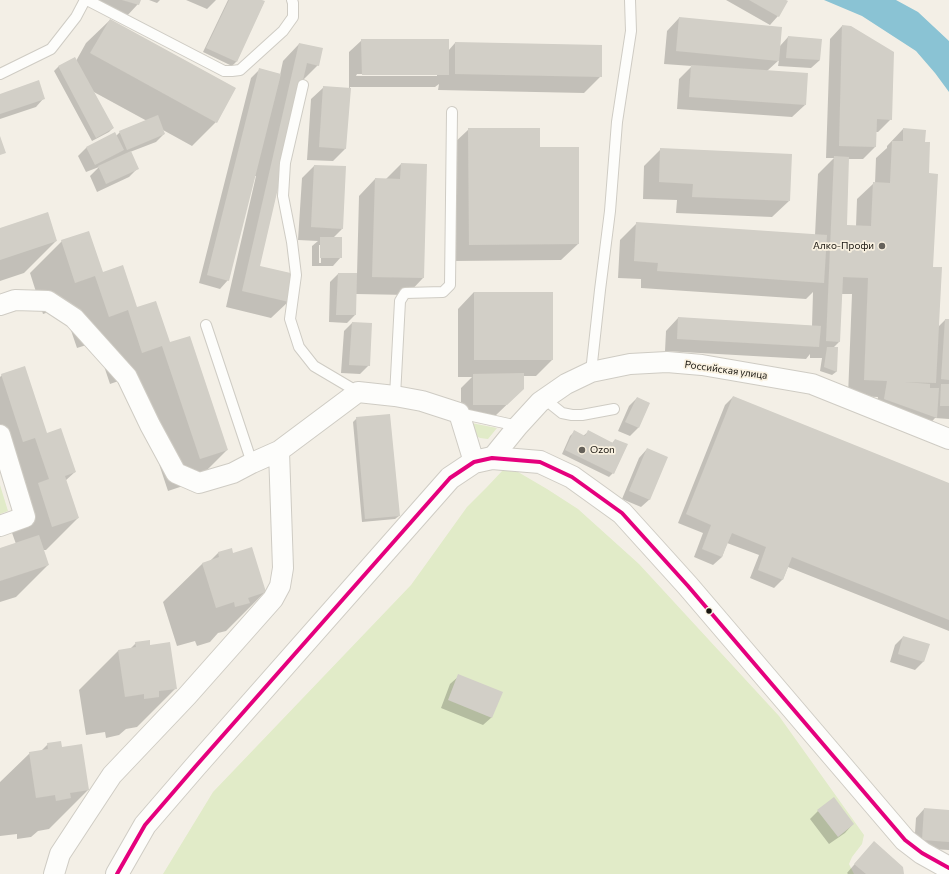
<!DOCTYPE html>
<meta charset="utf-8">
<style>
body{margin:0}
canvas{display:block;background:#f3efe6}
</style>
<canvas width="949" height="874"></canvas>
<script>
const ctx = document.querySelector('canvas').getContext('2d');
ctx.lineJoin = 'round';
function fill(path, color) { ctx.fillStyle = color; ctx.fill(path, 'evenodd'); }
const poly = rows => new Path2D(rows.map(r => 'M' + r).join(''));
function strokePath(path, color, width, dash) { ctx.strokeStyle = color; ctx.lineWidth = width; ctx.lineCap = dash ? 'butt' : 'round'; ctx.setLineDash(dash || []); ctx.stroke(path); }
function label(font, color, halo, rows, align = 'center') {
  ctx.font = font + ' Commissioner,sans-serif'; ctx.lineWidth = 3.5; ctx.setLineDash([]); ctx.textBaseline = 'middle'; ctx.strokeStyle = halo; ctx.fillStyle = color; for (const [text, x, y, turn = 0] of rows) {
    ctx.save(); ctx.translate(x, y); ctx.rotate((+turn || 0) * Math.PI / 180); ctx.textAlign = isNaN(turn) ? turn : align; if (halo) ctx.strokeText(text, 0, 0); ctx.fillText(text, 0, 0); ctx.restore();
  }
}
const green = poly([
 [471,423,497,428,488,439,480,438,476,436,474,431],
 [503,470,518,472,547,489,578,509,639,564,779,716,864,835,862,844,852,857,849,864,854,874,163,874,213,792,411,585,467,507,487,487],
 [0,485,8,511,0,514]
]);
const water = poly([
 [824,0,896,0,918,12,949,41,949,92,935,73,916,51,862,16]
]);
const shadow = poly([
 [96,0,140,0,138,4,126,17],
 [149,0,160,0,157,3],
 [186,0,216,0,207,9],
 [228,0,260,0,264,2,236,62,232,66,203,52],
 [726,0,784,0,778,16,770,25],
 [679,18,780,46,788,37,820,60,811,68,778,66,779,60,767,71,805,105,792,117,677,109,679,79,692,66,664,64,667,31],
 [110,20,216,122,192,146,163,130,164,134,156,142,130,152,138,168,129,177,97,192,90,176,99,167,86,172,78,156,86,148,115,133,116,136,120,132,147,121,92,91,113,128,109,132,92,141,54,71,58,67,75,58,76,61,86,43],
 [842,26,891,119,878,132,876,132,875,147,863,159,848,159,846,226,856,226,857,199,874,183,875,183,876,158,887,148,887,146,903,129,924,143,928,174,932,268,938,327,945,320,949,320,949,419,935,418,928,426,876,407,878,397,848,396,852,294,841,294,839,342,833,348,837,348,836,372,832,375,820,371,822,358,810,358,810,354,806,359,665,351,666,331,678,318,812,326,813,292,806,299,641,288,641,279,618,278,620,240,637,223,815,235,818,174,834,158,826,158,830,39],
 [362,40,448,51,455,43,601,76,584,93,438,90,439,84,435,87,350,87,345,149,333,161,307,160,311,99,324,87,349,89,349,52],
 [357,74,437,74,437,76,356,76],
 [299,44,318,65,302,81,259,266,288,302,271,318,226,307,256,176,254,176,228,280,220,289,199,283,251,78,260,69,280,75,283,61],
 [0,95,44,98,36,107,0,119],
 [469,129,578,244,561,260,453,261,452,145],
 [661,149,789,201,772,217,676,213,677,200,643,199,644,166],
 [401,164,426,165,423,278,407,295,356,294,355,315,347,323,329,322,330,282,338,274,357,274,359,196,375,179,385,180],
 [314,166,342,229,333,238,341,257,333,266,312,266,312,246,318,241,298,240,302,178],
 [319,245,321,245,321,263,319,263],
 [0,229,56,241,24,273,0,281],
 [62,241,102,273,169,343,227,450,195,482,168,491,130,377,110,384,96,342,77,348,63,307,43,314,30,273],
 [474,292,552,360,536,376,523,376,523,389,494,417,461,417,461,388,472,377,458,377,458,309],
 [352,323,369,365,360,374,341,373,344,331],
 [2,375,75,472,65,481,78,518,46,550,43,550,48,565,16,597,0,602,0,549,16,544,6,516,16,507,4,470,0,471,0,377],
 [733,397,949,484,949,631,788,567,783,579,774,588,750,578,759,555,727,543,722,557,713,565,694,557,703,533,678,523,725,405],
 [637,398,649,403,638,428,630,436,618,431,629,406],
 [357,418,399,516,395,519,362,522,353,422],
 [574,432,583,436,588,432,612,443,615,440,613,473,609,477,562,454,570,436],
 [647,449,650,499,641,507,622,499,639,458],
 [218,553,232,554,265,592,226,631,218,633,210,642,197,646,195,641,177,646,163,602,202,564,210,561],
 [903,637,929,645,923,662,915,670,890,662,895,645],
 [136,643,149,646,176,688,137,727,126,729,119,735,106,738,105,732,86,735,79,690,118,651,130,649],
 [459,676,492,717,483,725,441,708,450,684],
 [48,744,61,748,88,790,49,829,38,831,31,837,17,839,17,834,0,836,0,782,30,753,41,751],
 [924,809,949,811,949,850,914,848,916,818],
 [818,811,853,824,845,833,829,844,810,819],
 [866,851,903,874,848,874,847,873]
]);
const building = poly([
 [122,0,141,0,139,5],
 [229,0,262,0,265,1,237,62,206,48],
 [749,0,786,0,788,1,779,17],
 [679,17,782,27,779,61,676,51],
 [110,19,236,88,217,123,90,53],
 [842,25,851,26,894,52,892,120,877,119,876,147,839,146],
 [788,36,822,39,820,60,786,58],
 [361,39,449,39,449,75,362,75],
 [455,42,602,45,602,77,455,74],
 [299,43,323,48,319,66,307,63,260,266,295,274,289,302,242,291],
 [75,57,114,128,96,138,58,66],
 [691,65,808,73,806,105,689,97],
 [259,68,281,74,229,281,207,275],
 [39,80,45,99,0,114,0,94],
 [323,86,351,88,346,149,319,147],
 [158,115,165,134,127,150,119,131],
 [468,128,540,128,540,147,579,147,579,244,469,245],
 [903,128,926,130,925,142,930,142,929,173,938,174,933,267,942,267,936,383,904,382,930,384,930,388,939,388,937,418,884,399,887,381,864,380,868,278,843,277,840,342,826,341,834,156,849,157,847,225,871,226,873,182,890,183,892,141,903,141],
 [115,132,124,150,95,165,86,147],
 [0,136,6,153,0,155],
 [660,148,792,154,790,201,692,197,693,184,659,182],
 [131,151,139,169,106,184,98,166],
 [401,163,427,164,424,278,372,277,375,178,400,179],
 [314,165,346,166,343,229,311,227],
 [48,212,57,241,0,260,0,228],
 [636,222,827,235,824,283,657,271,658,263,634,261],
 [89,231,103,272,123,265,137,307,156,301,170,342,190,336,228,450,200,459,162,346,142,353,128,310,109,317,95,276,75,283,61,240],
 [320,237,342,237,342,258,320,258],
 [338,273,357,273,356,315,336,315],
 [474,292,553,292,553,360,474,360],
 [678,317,821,326,819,347,677,339],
 [945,319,949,319,949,380,941,379],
 [352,322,372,323,370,366,349,365],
 [827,347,838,347,837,372,824,367],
 [25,366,47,433,61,428,76,472,65,476,79,518,52,527,38,483,49,479,35,438,23,442,1,374],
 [524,373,524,389,507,405,473,405,473,374],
 [941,384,949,384,949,406,940,406],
 [733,396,949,483,949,620,792,557,783,580,758,570,766,547,732,533,722,557,702,549,711,525,686,514],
 [637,397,650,403,639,428,625,422],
 [390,414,400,516,365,519,356,417],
 [574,430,585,436,588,430,613,443,615,439,628,444,614,474,565,450],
 [647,448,668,457,650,500,629,491],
 [39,535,49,565,0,581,0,548],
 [252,547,266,592,248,598,250,603,235,607,234,602,216,608,202,563,219,557,218,552,232,548,233,553],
 [903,636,930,644,924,662,898,654],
 [150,640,150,645,170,642,177,689,159,691,159,697,144,699,144,694,125,697,118,650,136,647,135,642],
 [458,674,503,692,492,718,448,700],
 [61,741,62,747,82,744,89,790,70,793,71,798,56,801,55,795,36,798,29,752,48,749,47,743],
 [834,797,854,824,838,837,817,810],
 [924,808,949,810,949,842,922,840],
 [874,841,903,867,904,874,866,874,854,864]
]);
const lane = poly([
 [87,0,224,71,232,71,240,70,283,31,293,17,293,3,292,0],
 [0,74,51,49,76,17,85,0],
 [303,85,285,163,283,196,292,242,296,275,290,319,299,347,314,366,358,392],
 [206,325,252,463],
 [591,372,600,290,610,211,617,122,631,31,630,0],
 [395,396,400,301,405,293,443,292,450,285,452,112],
 [546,398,552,405,562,413,572,415,582,415,614,409],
 [459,413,518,426]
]);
const street = poly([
 [0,305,15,300,48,301,74,318,127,377,150,425,176,473,199,483,233,473,252,463,279,451],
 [0,435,25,517,0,526],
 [492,458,518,426,540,402,566,384,591,372,630,364,667,362,702,365,812,384,949,439],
 [54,874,60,854,81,822,112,775,187,696,273,599,280,586,283,568,281,510,279,451,358,392,395,396,422,401,459,413,474,462]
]);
const secondary = poly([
 [117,874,145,825,195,767,450,478,474,462,492,458,540,462,572,477,622,513,688,586,905,840,922,853,949,868]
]);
const bus1 = poly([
 [117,874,145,825,195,767,450,478,474,462,492,458,540,462,572,477,622,513,688,586,905,840,922,853,949,868]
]);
const markers = [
 [882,246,4,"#65615a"],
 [582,450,4,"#65615a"],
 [709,611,3.5,"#18150f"]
];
const poiNames = [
 ["Алко-Профи",874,246],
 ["Ozon",590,450,"left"]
];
const streetNames = [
 ["Российская улица",726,370,8]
];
fill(green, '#e1ebc8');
fill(water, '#8ac3d4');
fill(shadow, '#0003');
fill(building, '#d2cfc7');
strokePath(lane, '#cfccc4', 12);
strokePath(street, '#cfccc4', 22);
strokePath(secondary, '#cfccc4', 24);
strokePath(lane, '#fdfdfb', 10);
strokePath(street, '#fdfdfb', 20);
strokePath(secondary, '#fdfdfb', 22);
strokePath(bus1, '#e5007d', 4);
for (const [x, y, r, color] of markers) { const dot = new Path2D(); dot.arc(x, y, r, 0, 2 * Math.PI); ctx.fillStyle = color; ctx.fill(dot); strokePath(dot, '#f9f1e0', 1.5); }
label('10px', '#18150f', '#f9f1e0', poiNames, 'right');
label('10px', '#18150f', '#f9f1e0', streetNames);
</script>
